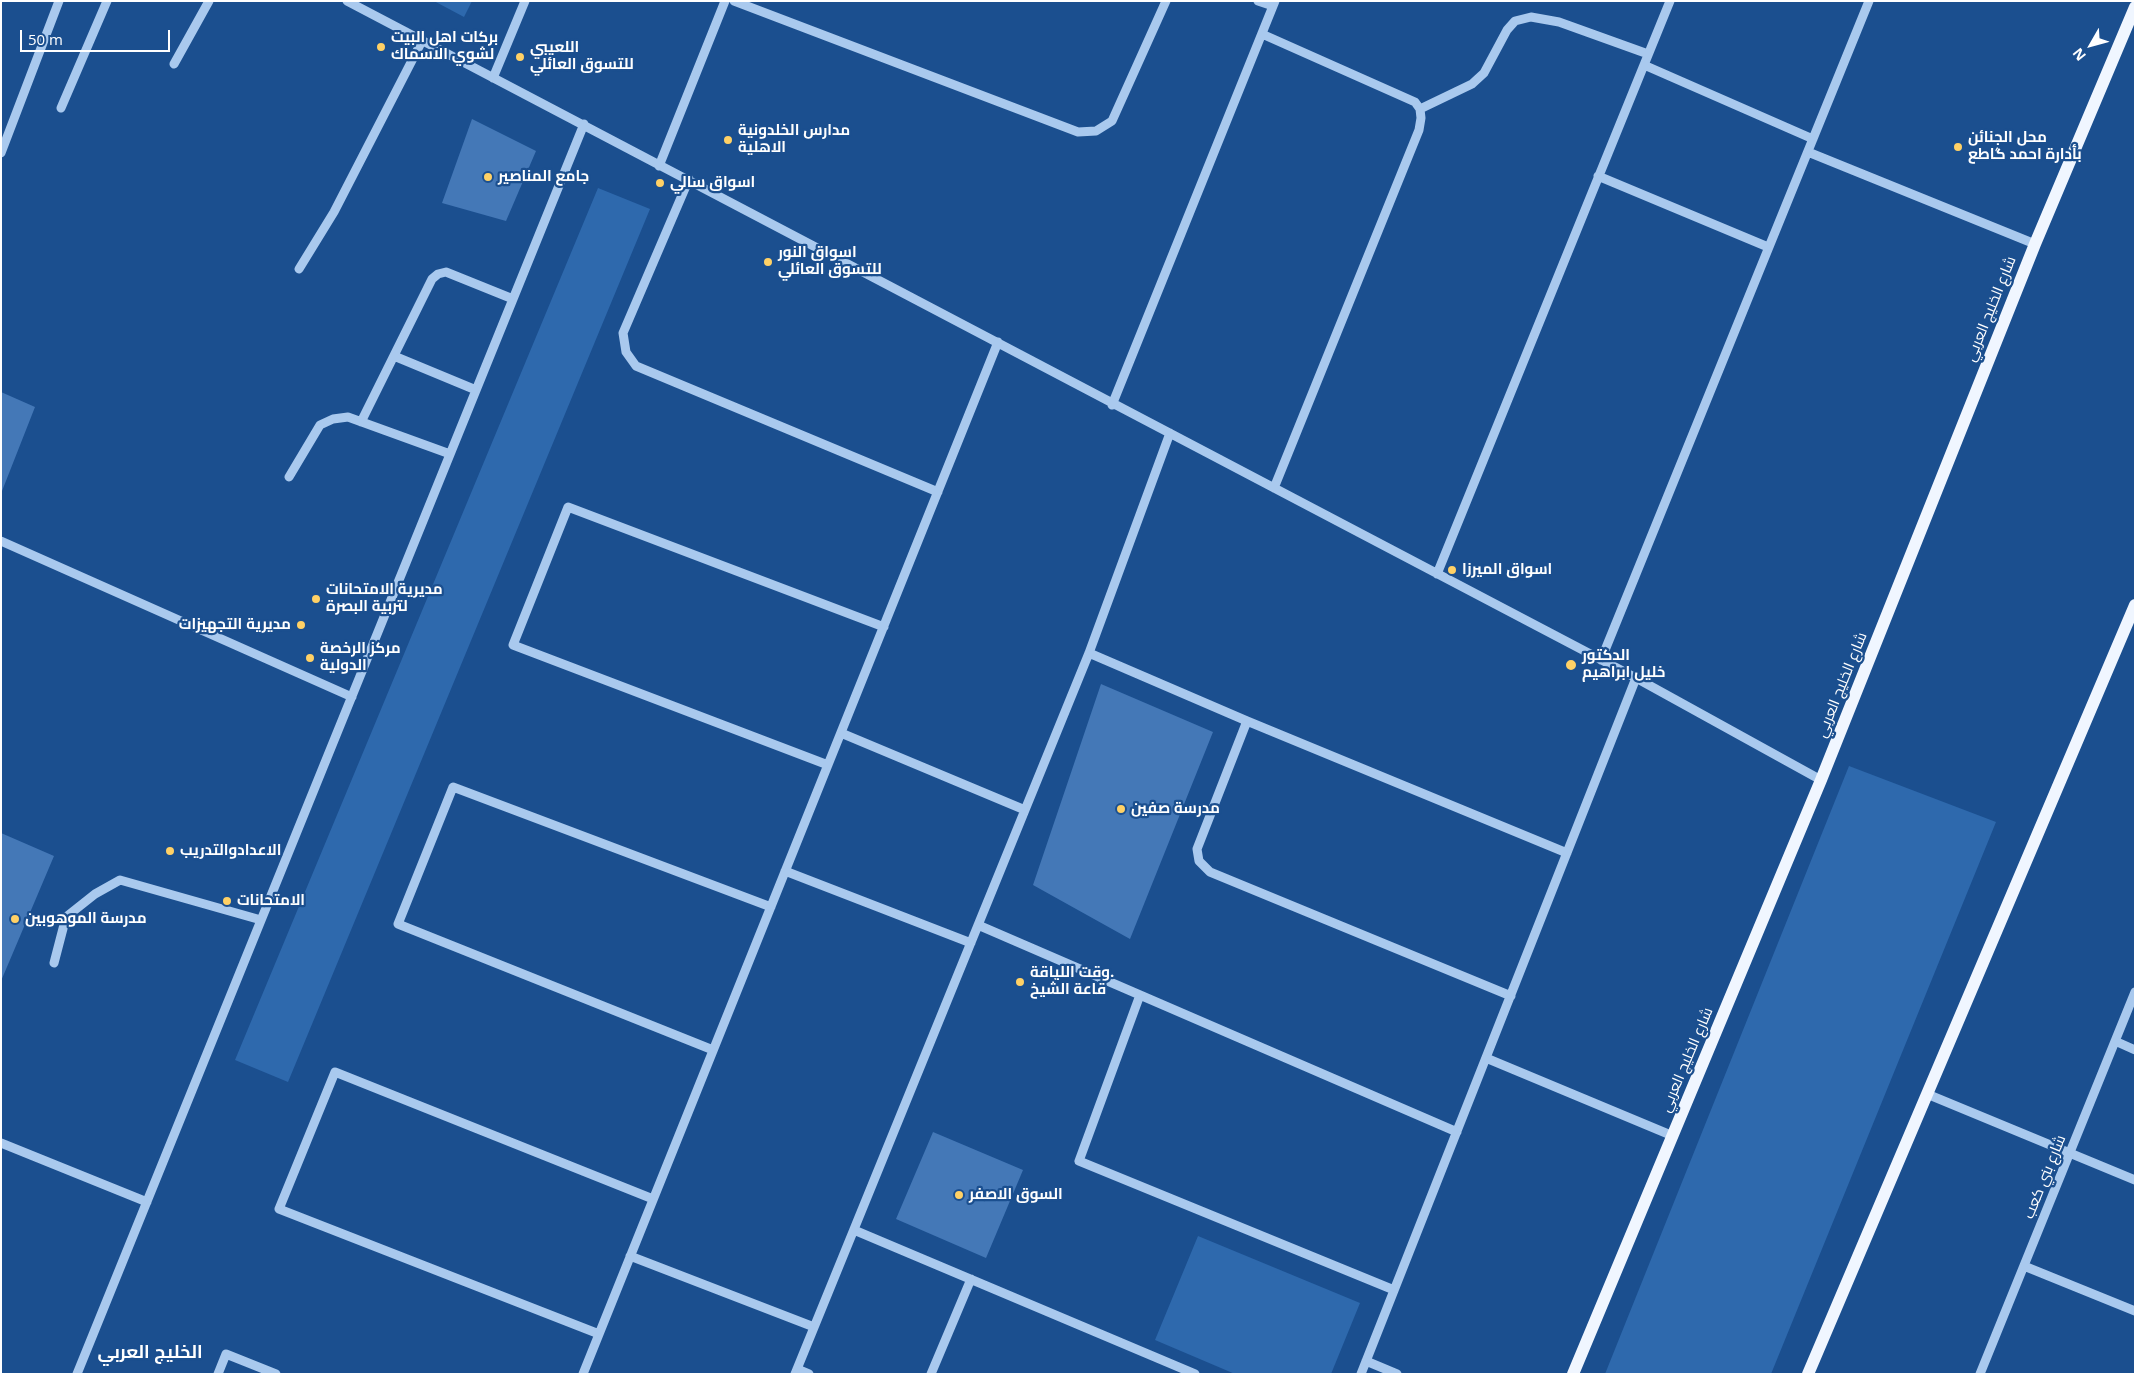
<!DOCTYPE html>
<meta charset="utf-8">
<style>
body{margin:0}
#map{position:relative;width:2136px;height:1375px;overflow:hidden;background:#1b4f8f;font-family:"Open Sans",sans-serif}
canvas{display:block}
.frame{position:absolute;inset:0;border:2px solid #fff;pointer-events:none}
.north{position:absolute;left:2066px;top:20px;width:50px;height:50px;-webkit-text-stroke:4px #1b4f8f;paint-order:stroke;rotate:232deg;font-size:14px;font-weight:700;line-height:20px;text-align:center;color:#fff}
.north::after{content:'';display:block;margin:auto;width:18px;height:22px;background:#fff;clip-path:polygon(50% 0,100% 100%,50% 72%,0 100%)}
.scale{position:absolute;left:20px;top:30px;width:150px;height:22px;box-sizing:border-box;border:2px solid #fff;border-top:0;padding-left:6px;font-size:15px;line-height:18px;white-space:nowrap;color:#fff;-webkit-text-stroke:4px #1b4f8f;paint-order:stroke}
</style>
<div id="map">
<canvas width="2136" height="1375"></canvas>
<div class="frame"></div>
<div class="north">N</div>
<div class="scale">50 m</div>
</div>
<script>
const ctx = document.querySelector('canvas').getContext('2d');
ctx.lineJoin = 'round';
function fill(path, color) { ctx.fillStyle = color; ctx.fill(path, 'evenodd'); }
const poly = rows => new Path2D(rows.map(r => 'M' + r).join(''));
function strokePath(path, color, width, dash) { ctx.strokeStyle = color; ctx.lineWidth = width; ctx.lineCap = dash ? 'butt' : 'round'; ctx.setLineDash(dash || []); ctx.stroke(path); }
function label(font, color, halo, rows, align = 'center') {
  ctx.font = font + ' "Open Sans",Cairo,sans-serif'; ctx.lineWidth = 4.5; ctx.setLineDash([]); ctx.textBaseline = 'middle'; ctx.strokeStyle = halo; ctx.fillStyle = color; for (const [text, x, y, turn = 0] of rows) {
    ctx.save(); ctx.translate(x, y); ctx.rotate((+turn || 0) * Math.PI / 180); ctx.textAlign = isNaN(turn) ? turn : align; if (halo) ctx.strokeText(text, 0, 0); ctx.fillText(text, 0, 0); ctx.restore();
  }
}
const green = poly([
 [434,1,472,1,464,17],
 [598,188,650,209,288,1082,235,1060],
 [1849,766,1996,822,1771,1374,1605,1374],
 [1198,1236,1360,1303,1331,1374,1235,1374,1155,1340]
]);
const building = poly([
 [472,119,536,151,506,221,442,203],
 [1,392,35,407,2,491,1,491],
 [1101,684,1213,732,1130,939,1033,885],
 [1,833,54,856,1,981],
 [933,1132,1023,1170,986,1258,896,1219]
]);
const minor = poly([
 [347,1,1636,678,1821,780],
 [734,1,1078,132,1096,131,1112,121,1166,1],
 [1258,1,1273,6],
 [1262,34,1415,102,1420,109,1421,118,1419,130,1274,488],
 [174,64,209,1],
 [1644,65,1813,139],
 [493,78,525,1],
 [61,108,107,1],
 [1420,109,1472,84,1484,73,1507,30,1515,21,1531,17,1559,22,1648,54],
 [1808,152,2035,244],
 [1,153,59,1],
 [659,166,725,1],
 [1598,176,1768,247],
 [689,179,623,333,626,352,636,366,938,492],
 [299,269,334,212,422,41],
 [394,356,476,390],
 [1112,405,1275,1],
 [361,422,432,279,438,274,446,272,513,299],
 [289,477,320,425,333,419,348,417,450,454],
 [1,541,352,697],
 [1437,574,1670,1],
 [1089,653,1247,721,1567,853],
 [1601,660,1869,1],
 [1247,721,1197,849,1199,861,1210,872,1511,996],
 [841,733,1025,810],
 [828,765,513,645,568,507,884,627],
 [785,871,971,943],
 [978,925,1457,1132],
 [54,963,66,917,95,894,120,880,261,920],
 [1140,995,1079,1161,1394,1290],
 [2115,1041,2135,1050],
 [713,1050,398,924,453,787,771,907],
 [1486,1058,1673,1136],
 [1927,1094,2135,1180],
 [1,1143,147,1202],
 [854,1230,1195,1374],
 [630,1256,814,1327],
 [2024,1266,2135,1311],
 [599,1334,279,1209,335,1072,653,1199],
 [1366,1361,1397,1374],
 [797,1369,809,1374],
 [77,1374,584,124],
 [218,1374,226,1354,276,1374],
 [583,1374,998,342],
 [795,1374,1089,653,1170,433],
 [931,1374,971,1279],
 [1361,1374,1636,678],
 [1980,1374,2135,992]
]);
const major = poly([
 [1573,1374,1821,780,2035,244,2135,7],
 [1808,1374,2135,605]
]);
const markers = [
 [381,47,5,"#ffd166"],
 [520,57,5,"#ffd166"],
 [728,140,5,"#ffd166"],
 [1958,147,5,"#ffd166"],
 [488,177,5,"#ffd166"],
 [660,183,5,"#ffd166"],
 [768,262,5,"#ffd166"],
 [1452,570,5,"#ffd166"],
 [316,599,5,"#ffd166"],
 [301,625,5,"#ffd166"],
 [310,658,5,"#ffd166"],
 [1571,665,6,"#ffd166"],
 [1121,809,5,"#ffd166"],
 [170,851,5,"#ffd166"],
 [227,901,5,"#ffd166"],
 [15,919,5,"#ffd166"],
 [1020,982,5,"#ffd166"],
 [959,1195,5,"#ffd166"]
];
const poiNames = [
 ["بركات اهل البيت",391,38],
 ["لشوي الاسماك",391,55],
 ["اللعيبي",530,48],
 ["للتسوق العائلي",530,65],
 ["مدارس الخلدونية",738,131],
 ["الاهلية",738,148],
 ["محل الجنائن",1968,138],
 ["بأدارة احمد گاطع",1968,155],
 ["جامع المناصير",498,177],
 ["اسواق سالي",670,183],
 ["اسواق النور",778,253],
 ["للتسوق العائلي",778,270],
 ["اسواق الميرزا",1462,570],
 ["مديرية الامتحانات",326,590],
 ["لتربية البصرة",326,607],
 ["مديرية التجهيزات",291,625,"right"],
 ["مركز الرخصة",320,649],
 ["الدولية",320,666],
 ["الدكتور",1582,656],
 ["خليل ابراهيم",1582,673],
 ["مدرسة صفين",1131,809],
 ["الاعدادوالتدريب",180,851],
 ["الامتحانات",237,901],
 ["مدرسة الموهوبين",25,919],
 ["وقت اللياقة.",1030,973],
 ["قاعة الشيخ",1030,990],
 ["السوق الاصفر",969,1195]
];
const streetNames = [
 ["شارع الخليج العربي",1991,309,-68],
 ["شارع الخليج العربي",1842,685,-68],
 ["شارع الخليج العربي",1687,1060,-67],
 ["شارع بني كعب",2045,1177,-68]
];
const quarterNames = [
 ["الخليج العربي",150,1353]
];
fill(green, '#2e69ad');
fill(building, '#4478b7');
strokePath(minor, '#a9c9ee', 9);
strokePath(major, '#f0f6ff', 12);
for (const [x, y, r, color] of markers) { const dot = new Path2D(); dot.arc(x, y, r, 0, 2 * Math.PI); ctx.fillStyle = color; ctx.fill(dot); strokePath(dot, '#1b4f8f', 2); }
label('bold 15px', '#fff', '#1b4f8f', poiNames, 'left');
label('15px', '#fff', '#1b4f8f', streetNames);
label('bold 18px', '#fff', '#1b4f8f', quarterNames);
</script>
